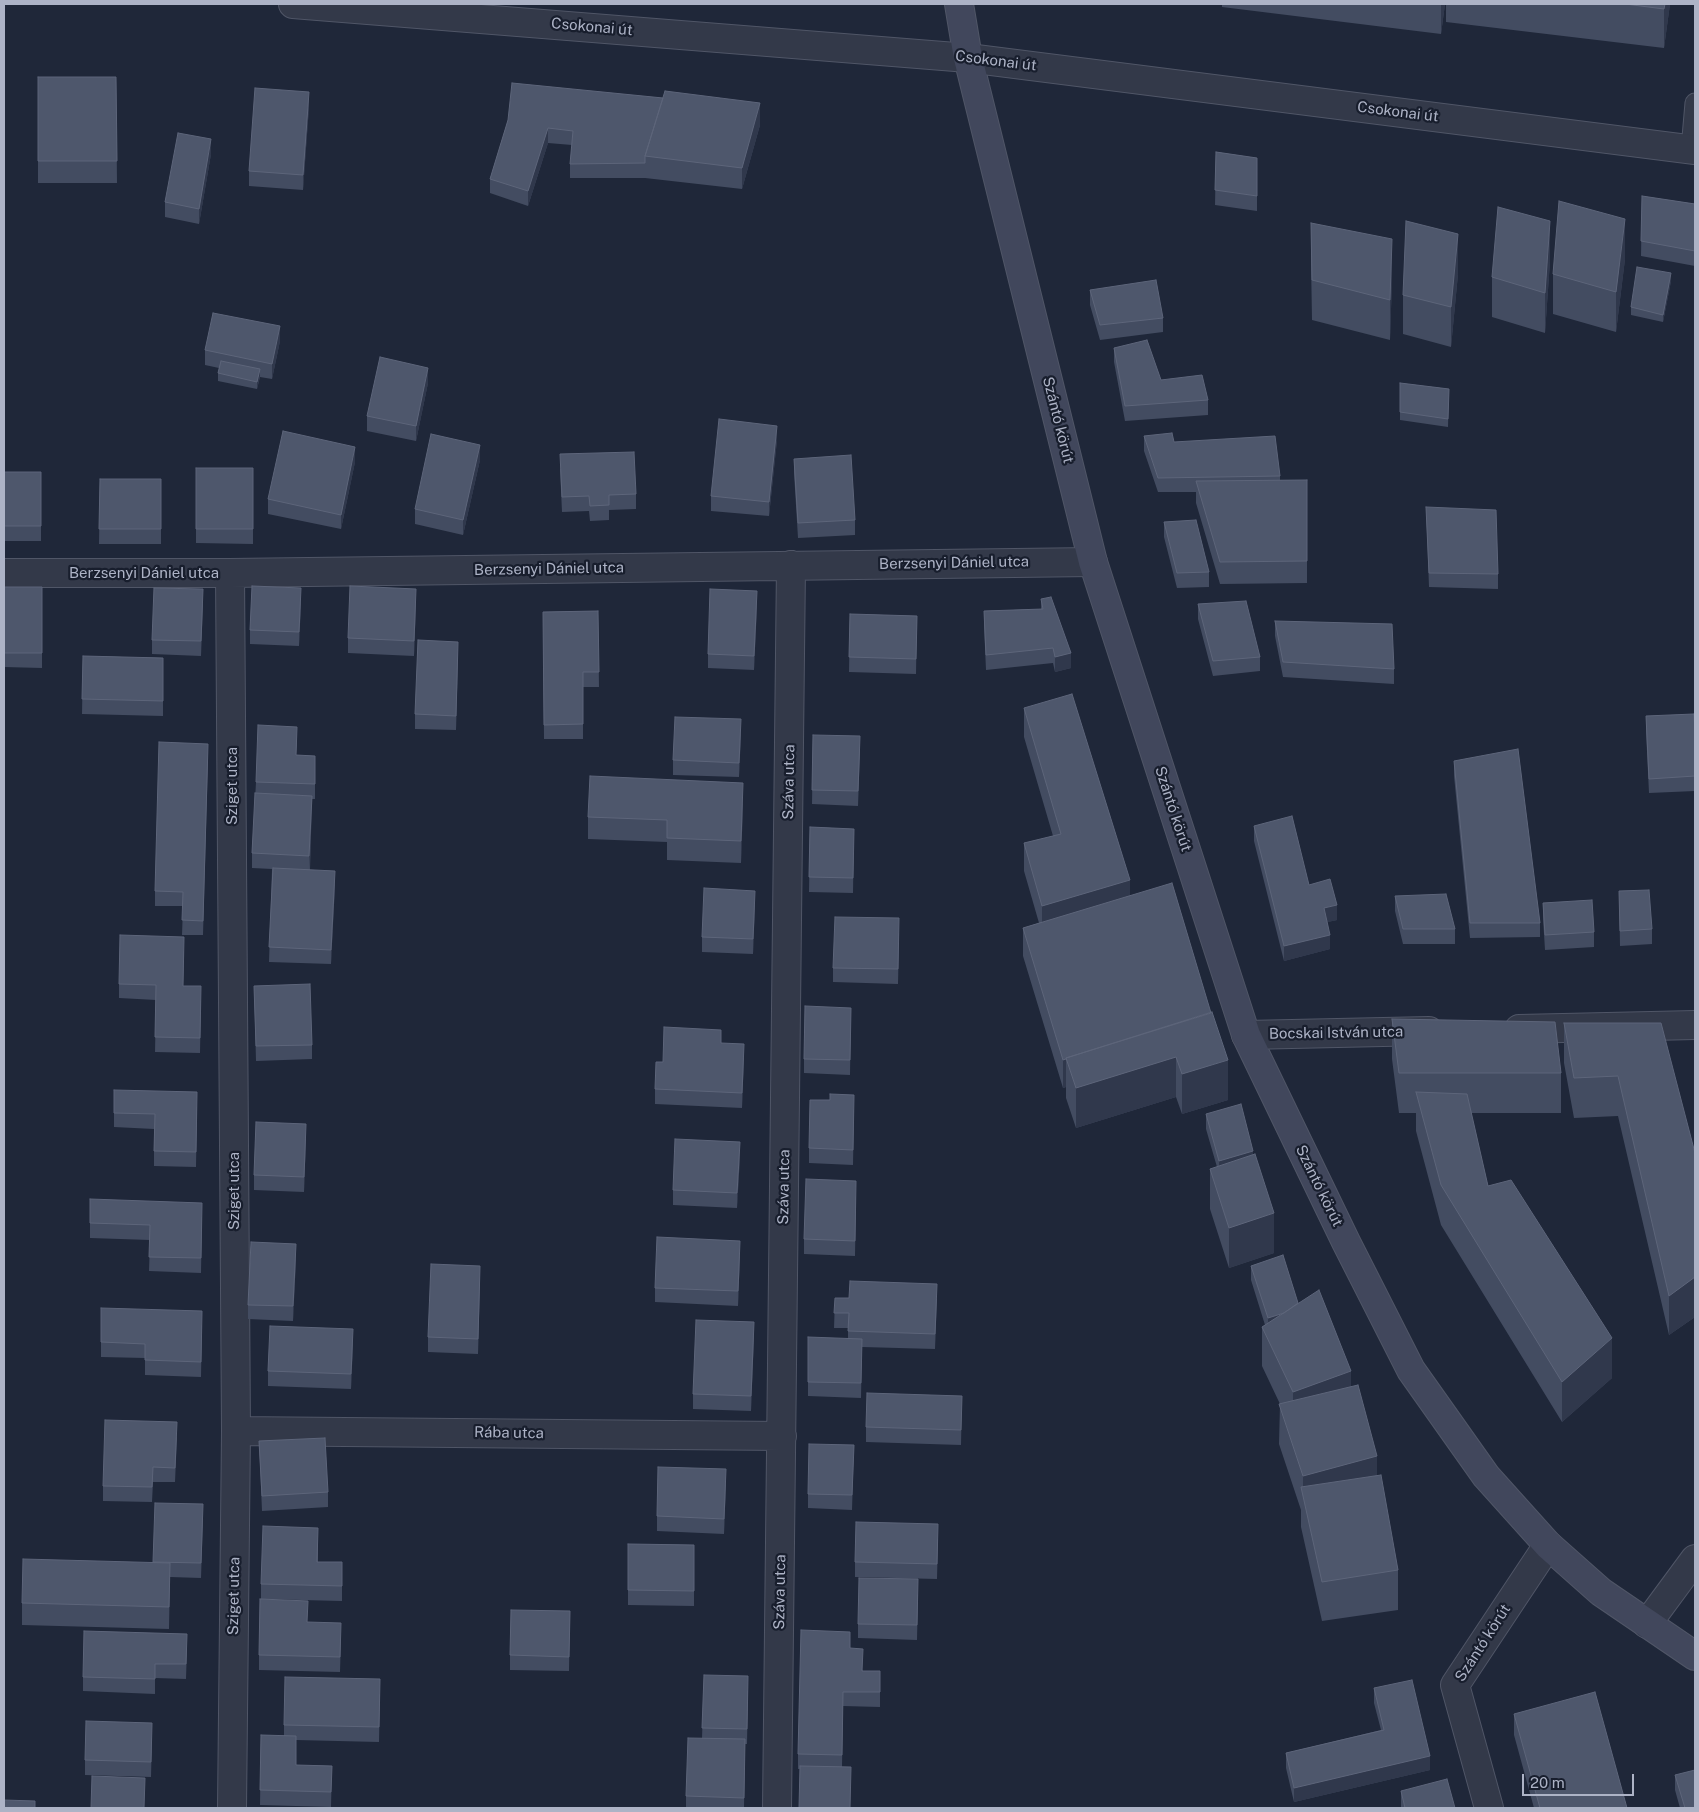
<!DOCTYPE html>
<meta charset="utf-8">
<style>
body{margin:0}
#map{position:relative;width:1699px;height:1812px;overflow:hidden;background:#1f2739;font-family:"Public Sans",sans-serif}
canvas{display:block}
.frame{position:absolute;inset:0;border:5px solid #adb3c6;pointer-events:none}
.scale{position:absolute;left:1522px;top:1774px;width:112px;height:22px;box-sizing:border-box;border:2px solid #adb3c6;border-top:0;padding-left:6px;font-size:15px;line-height:18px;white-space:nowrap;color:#adb3c6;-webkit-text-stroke:4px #181e2d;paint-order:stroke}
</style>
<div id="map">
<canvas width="1699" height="1812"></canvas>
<div class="frame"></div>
<div class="scale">20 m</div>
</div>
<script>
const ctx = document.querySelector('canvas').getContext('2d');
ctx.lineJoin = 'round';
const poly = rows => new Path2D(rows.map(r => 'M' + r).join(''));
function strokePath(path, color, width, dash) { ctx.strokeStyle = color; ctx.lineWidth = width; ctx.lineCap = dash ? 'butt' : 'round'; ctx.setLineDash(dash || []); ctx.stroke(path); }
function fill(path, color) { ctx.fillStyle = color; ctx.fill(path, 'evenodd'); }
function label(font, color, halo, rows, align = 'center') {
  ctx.font = font + ' "Public Sans",sans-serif'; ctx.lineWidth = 4.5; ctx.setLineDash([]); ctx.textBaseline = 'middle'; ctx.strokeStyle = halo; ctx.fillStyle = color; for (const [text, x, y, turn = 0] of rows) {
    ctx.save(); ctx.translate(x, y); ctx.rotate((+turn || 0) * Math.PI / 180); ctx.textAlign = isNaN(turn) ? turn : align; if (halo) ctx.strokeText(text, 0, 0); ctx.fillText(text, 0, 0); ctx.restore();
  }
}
const lane = poly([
 [1691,149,1695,103]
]);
const street = poly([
 [293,4,968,58,1695,150],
 [4,573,230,573,1093,562],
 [230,573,236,1431,232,1808],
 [1519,1029,1695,1025],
 [1246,1035,1429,1031],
 [236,1431,782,1436],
 [1647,1624,1695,1559],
 [777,1808,791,565],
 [1489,1808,1455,1685,1548,1545]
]);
const secondary = poly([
 [959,4,968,58,1093,562,1246,1035,1346,1242,1411,1370,1486,1476,1548,1545,1601,1592,1695,1656]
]);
const wall = poly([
 [1222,4,1445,4,1441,34,1222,7],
 [1446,4,1670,4,1664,48,1446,22],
 [38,77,116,77,117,183,38,183],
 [309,107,303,190,249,186,249,171],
 [508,120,760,125,742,189,645,178,570,178,570,164,572,145,548,143,528,206,490,193,490,179],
 [1216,152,1257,158,1257,211,1215,205],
 [211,154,199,224,165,217,165,202],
 [1642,196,1695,204,1695,266,1641,256],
 [1311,223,1392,279,1390,340,1312,320,1311,262],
 [1625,259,1616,332,1553,314,1553,274],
 [1550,261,1545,333,1492,317,1492,277],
 [1458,274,1451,347,1403,334,1403,295],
 [1671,281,1663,322,1631,315,1631,307],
 [1090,290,1163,318,1163,332,1100,340,1090,305],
 [280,341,272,379,260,377,257,389,218,381,218,373,219,368,205,365,205,350],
 [1114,348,1161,380,1208,400,1208,415,1125,421,1114,362],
 [428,383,416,441,367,431,367,416],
 [1400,383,1449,389,1448,427,1400,420],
 [1144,436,1174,442,1280,476,1280,480,1307,480,1307,583,1220,584,1196,503,1196,492,1158,492,1144,451],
 [777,440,769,516,711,511,711,496],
 [794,459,855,520,855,535,798,538,794,473],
 [480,460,463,535,415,524,415,509],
 [355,462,341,529,268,514,268,499],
 [196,468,253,468,253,544,196,543],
 [560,469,636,494,636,509,609,510,609,520,590,521,589,511,562,512],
 [4,472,41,472,41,541,4,541],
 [100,479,161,479,161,544,99,544],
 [1426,507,1498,574,1498,589,1429,587],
 [1164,522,1209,572,1209,587,1177,588,1164,537],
 [4,587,42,587,42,668,4,667],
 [1041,599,1071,668,1055,672,1053,663,986,670,984,626,984,611,1041,609],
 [301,603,299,646,250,644,250,630],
 [203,604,201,656,152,654,152,640],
 [416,604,414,656,348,653,348,638],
 [1198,604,1260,657,1260,671,1213,676,1198,619],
 [757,606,754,670,708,668,708,654],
 [598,611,599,687,583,687,583,739,544,739,543,612],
 [850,614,917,616,916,674,849,672],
 [1275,621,1394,669,1394,684,1283,677,1275,636],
 [83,656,163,658,163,716,82,714],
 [458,657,456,730,415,729,415,714],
 [1024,708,1130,896,1228,1100,1182,1114,1176,1097,1076,1128,1066,1098,1066,1087,1063,1088,1023,956,1023,928,1039,923,1024,871,1024,843,1053,836,1024,737],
 [1646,716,1695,733,1695,791,1649,793,1646,731],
 [741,734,739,777,673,775,673,760],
 [813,735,860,751,858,806,812,804],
 [297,742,296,755,315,756,315,799,312,799,310,870,335,885,331,964,269,962,272,869,252,868,252,853,256,782],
 [208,759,203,935,182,935,183,906,155,906,155,891],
 [1454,761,1540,923,1540,937,1470,938,1454,776],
 [743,804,741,863,667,860,667,842,588,839,588,817],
 [1254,826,1309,885,1337,920,1327,922,1330,949,1284,961,1254,841],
 [810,827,854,829,853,893,809,892],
 [1619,891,1652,929,1652,944,1620,946],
 [1395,896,1455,929,1455,944,1403,944,1395,911],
 [1543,903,1594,932,1594,947,1545,950,1543,918],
 [755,905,753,954,702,952,702,937],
 [899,933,898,984,833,982,833,968],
 [184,951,183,986,201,1001,200,1053,155,1052,156,1000,119,998,119,984],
 [254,986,312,1045,312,1059,256,1061],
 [851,1008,850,1075,804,1073,804,1059],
 [1392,1019,1561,1073,1561,1113,1471,1113,1488,1186,1612,1378,1562,1422,1441,1225,1416,1131,1416,1113,1399,1113,1392,1059],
 [1564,1023,1695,1153,1695,1317,1669,1335,1618,1116,1574,1118,1564,1063],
 [721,1043,744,1058,742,1108,655,1104,655,1089,663,1062],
 [197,1107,196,1167,154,1166,154,1129,114,1127,114,1113],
 [854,1109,853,1165,809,1163,809,1148],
 [1206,1114,1253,1155,1274,1253,1229,1268,1210,1209,1210,1169,1217,1167,1206,1129],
 [306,1139,304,1192,254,1190,254,1175],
 [740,1157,737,1208,673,1205,673,1190],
 [856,1196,855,1256,804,1254,804,1239],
 [90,1199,202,1217,201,1273,149,1271,150,1240,90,1238],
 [740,1256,738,1306,655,1302,655,1288],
 [296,1259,293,1321,248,1319,248,1305],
 [1251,1266,1298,1303,1351,1386,1377,1475,1398,1570,1398,1610,1322,1621,1301,1527,1301,1510,1279,1444,1280,1404,1262,1366,1262,1327,1265,1325,1251,1280],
 [480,1281,478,1354,428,1352,428,1337],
 [835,1298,937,1299,935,1349,862,1347,861,1398,808,1396,808,1337,848,1339,848,1328,834,1328],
 [202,1325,201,1377,145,1375,145,1358,101,1357,101,1342],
 [754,1337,751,1411,693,1409,693,1394],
 [353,1344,351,1389,268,1386,268,1371],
 [962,1396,961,1445,866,1442,866,1427],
 [177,1437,175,1482,153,1482,152,1502,103,1501,103,1486],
 [259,1441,328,1492,328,1507,262,1511],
 [854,1445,852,1510,808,1508,808,1494],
 [726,1484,724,1534,657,1531,657,1516],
 [203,1519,201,1578,170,1577,169,1629,22,1625,22,1603,153,1562],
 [938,1539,937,1579,855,1577,855,1562],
 [318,1543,318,1562,342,1562,342,1601,261,1599,261,1584],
 [628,1544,694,1545,694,1606,628,1605],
 [918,1594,917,1640,858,1638,858,1624],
 [570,1611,569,1671,510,1670,510,1655],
 [341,1638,340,1672,259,1670,259,1655],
 [187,1648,186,1679,155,1678,155,1694,83,1691,83,1677],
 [850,1648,863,1671,880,1686,880,1707,843,1706,842,1767,798,1769,798,1754],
 [704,1675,748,1691,747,1744,745,1744,744,1808,686,1808,686,1796,702,1738],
 [1374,1688,1430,1770,1294,1802,1286,1768,1286,1753,1381,1730,1374,1703],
 [380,1694,379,1742,296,1740,296,1765,332,1766,331,1807,260,1805,261,1735,284,1736,284,1725],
 [1514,1714,1627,1808,1534,1808,1514,1735],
 [152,1738,151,1777,85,1775,85,1760],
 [1675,1775,1695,1808,1680,1808,1675,1790],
 [1401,1791,1455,1808,1401,1808]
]);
const shadedWall = poly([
 [1441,4,1445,4,1441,34],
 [1665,4,1670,4,1664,48,1664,9],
 [309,92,309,107,303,190,303,175],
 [760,103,760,125,742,189,742,168],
 [548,128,548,143,528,206,528,191],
 [211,139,211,154,199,224,199,209],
 [1625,219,1625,259,1616,332,1616,292],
 [1550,221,1550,261,1545,333,1545,293],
 [1458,234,1458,274,1451,347,1451,307],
 [1392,239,1392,279,1390,340,1390,300],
 [1671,273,1671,281,1663,322,1663,315],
 [280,326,280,341,272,379,272,364],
 [428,368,428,383,416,441,416,426],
 [260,369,260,376,257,389,257,382],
 [777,426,777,440,769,516,769,502],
 [480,445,480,460,463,535,463,520],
 [355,447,355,462,341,529,341,515],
 [301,588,301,603,299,646,299,632],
 [416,589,416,604,414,656,414,641],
 [757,591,757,606,754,670,754,656],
 [458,642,458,657,456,730,456,716],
 [1071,653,1071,668,1055,672,1055,657],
 [741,719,741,734,739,777,739,763],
 [743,783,743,804,741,863,741,841],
 [312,796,312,811,309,871,309,856],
 [335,871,335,885,331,964,331,950],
 [1130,880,1130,908,1042,935,1042,906],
 [755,891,755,905,753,954,753,939],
 [1337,905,1337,920,1324,923,1324,908],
 [899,918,899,933,898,984,898,969],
 [1330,935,1330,949,1284,961,1284,946],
 [744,1044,744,1058,742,1108,742,1093],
 [1176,1057,1176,1097,1076,1128,1076,1088],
 [1066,1059,1066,1087,1063,1088,1063,1060],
 [1228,1060,1228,1100,1182,1114,1182,1074],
 [306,1124,306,1139,304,1192,304,1177],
 [740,1142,740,1157,737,1208,737,1193],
 [1253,1151,1253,1166,1219,1176,1219,1161],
 [1274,1213,1274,1253,1229,1268,1229,1228],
 [740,1241,740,1256,738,1306,738,1291],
 [296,1244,296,1259,293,1321,293,1306],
 [480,1266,480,1281,478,1354,478,1339],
 [1695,1277,1695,1317,1669,1335,1669,1296],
 [1300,1307,1268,1333,1268,1318],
 [754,1322,754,1337,751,1411,751,1396],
 [353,1329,353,1344,351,1389,351,1374],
 [1612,1338,1612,1378,1562,1422,1562,1382],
 [1351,1371,1351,1411,1293,1432,1293,1392],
 [1377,1456,1377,1496,1303,1495,1303,1476],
 [726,1469,726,1484,724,1534,724,1519],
 [1430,1756,1430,1770,1294,1802,1294,1788]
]);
const building = poly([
 [1625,4,1665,4,1664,9,1625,4],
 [38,77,116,77,117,161,38,161,38,77],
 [512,83,663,98,645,156,645,163,570,164,573,131,548,128,528,191,490,179,508,120,512,83],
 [255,88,309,92,303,175,249,171,255,88],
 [665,91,760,103,742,168,645,156,665,91],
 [178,133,211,139,199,209,165,202,178,133],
 [1216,152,1257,158,1257,196,1215,190,1216,152],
 [1642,196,1695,204,1695,251,1641,241,1642,196],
 [1559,201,1625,219,1616,292,1553,274,1559,201],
 [1498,207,1550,221,1545,293,1492,277,1498,207],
 [1406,221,1458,234,1451,307,1403,295,1406,221],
 [1311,223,1392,239,1390,300,1312,280,1311,223],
 [1637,267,1671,273,1663,315,1631,307,1637,267],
 [1156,280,1163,318,1100,325,1090,290,1156,280],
 [213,313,280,326,272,364,205,350,213,313],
 [1147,340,1161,380,1202,375,1208,400,1125,406,1114,348,1147,340],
 [380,357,428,368,416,426,367,416,380,357],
 [221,361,260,369,257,382,218,373,221,361],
 [1400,383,1449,389,1448,419,1400,412,1400,383],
 [719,419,777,426,769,502,711,496,719,419],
 [283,431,355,447,341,515,268,499,283,431],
 [1172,433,1174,442,1275,436,1280,476,1158,478,1144,436,1172,433],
 [431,434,480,445,463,520,415,509,431,434],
 [634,452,636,494,609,495,609,505,590,506,589,496,562,497,560,454,634,452],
 [851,455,855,520,798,523,794,459,851,455],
 [196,468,253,468,253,529,196,529,196,468],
 [4,472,41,472,41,526,4,526,4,472],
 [100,479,161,479,161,529,99,529,100,479],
 [1307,480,1307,561,1220,562,1196,481,1307,480],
 [1426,507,1496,510,1498,574,1429,573,1426,507],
 [1196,520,1209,572,1177,573,1164,522,1196,520],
 [252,586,301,588,299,632,250,630,252,586],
 [350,586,416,589,414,641,348,638,350,586],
 [4,587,42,587,42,653,4,653,4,587],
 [154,588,203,589,201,641,152,640,154,588],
 [710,589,757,591,754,656,708,654,710,589],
 [1051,597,1071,653,1055,657,1053,648,986,655,984,611,1043,609,1041,599,1051,597],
 [1246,601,1260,657,1213,661,1198,604,1246,601],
 [598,611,599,672,583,672,583,724,544,725,543,612,598,611],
 [850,614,917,616,916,659,849,657,850,614],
 [1275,621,1392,624,1394,669,1283,662,1275,621],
 [418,640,458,642,456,716,415,714,418,640],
 [83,656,163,658,163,701,82,699,83,656],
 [1072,694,1130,880,1042,906,1024,843,1061,834,1024,708,1072,694],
 [1694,714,1695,733,1695,776,1649,779,1646,716,1694,714],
 [675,717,741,719,739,763,673,760,675,717],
 [258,725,297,727,296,755,315,756,315,784,256,782,258,725],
 [813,735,860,736,858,791,812,790,813,735],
 [159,742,208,744,203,921,182,920,183,892,155,891,159,742],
 [1518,749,1540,923,1470,923,1454,761,1518,749],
 [590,776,743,783,741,841,667,838,667,820,588,817,590,776],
 [255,793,312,796,309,856,252,853,255,793],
 [1292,816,1309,885,1330,879,1337,905,1324,908,1330,935,1284,946,1254,826,1292,816],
 [810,827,854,829,853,878,809,877,810,827],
 [273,868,335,871,331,950,269,947,273,868],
 [1172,883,1211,1013,1066,1058,1066,1059,1063,1060,1023,928,1172,883],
 [704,888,755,891,753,939,702,937,704,888],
 [1649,890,1652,929,1620,931,1619,891,1649,890],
 [1446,894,1455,929,1403,929,1395,896,1446,894],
 [1592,900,1594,932,1545,935,1543,903,1592,900],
 [835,917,899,918,898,969,833,968,835,917],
 [120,935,184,937,183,986,201,986,200,1038,155,1037,156,985,119,984,120,935],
 [310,984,312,1045,256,1046,254,986,310,984],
 [805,1006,851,1008,850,1060,804,1059,805,1006],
 [1212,1012,1228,1060,1182,1074,1176,1057,1076,1088,1066,1058,1212,1012],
 [1392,1019,1555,1022,1561,1073,1399,1073,1392,1019],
 [1564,1023,1661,1023,1695,1153,1695,1277,1669,1296,1618,1076,1574,1078,1564,1023],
 [664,1027,721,1030,721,1043,744,1044,742,1093,655,1089,656,1062,663,1062,664,1027],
 [114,1090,197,1092,196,1152,154,1151,155,1114,114,1113,114,1090],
 [1416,1092,1467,1094,1488,1186,1511,1180,1612,1338,1562,1382,1441,1185,1416,1092],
 [830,1094,854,1095,853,1150,809,1148,810,1100,830,1100,830,1094],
 [1241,1104,1253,1151,1219,1161,1206,1114,1241,1104],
 [256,1122,306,1124,304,1177,254,1175,256,1122],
 [675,1139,740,1142,737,1193,673,1190,675,1139],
 [1255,1154,1274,1213,1229,1228,1210,1169,1255,1154],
 [806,1179,856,1181,855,1241,804,1239,806,1179],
 [90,1199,202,1203,201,1258,149,1257,150,1225,90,1223,90,1199],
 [657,1237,740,1241,738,1291,655,1288,657,1237],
 [251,1242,296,1244,293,1306,248,1305,251,1242],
 [1283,1255,1298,1303,1284,1313,1268,1318,1251,1266,1283,1255],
 [431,1264,480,1266,478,1339,428,1337,431,1264],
 [850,1281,937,1284,935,1334,848,1331,849,1313,834,1313,835,1298,849,1298,850,1281],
 [1319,1290,1351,1371,1293,1392,1262,1327,1319,1290],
 [101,1308,202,1311,201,1362,145,1360,145,1344,101,1342,101,1308],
 [696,1320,754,1322,751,1396,693,1394,696,1320],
 [270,1326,353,1329,351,1374,268,1371,270,1326],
 [808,1337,862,1339,861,1383,808,1382,808,1337],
 [1358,1385,1377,1456,1303,1476,1279,1404,1358,1385],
 [867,1393,962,1396,961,1430,866,1427,867,1393],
 [105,1420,177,1422,175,1468,153,1467,152,1487,103,1486,105,1420],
 [325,1438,328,1492,262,1496,259,1441,325,1438],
 [809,1444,854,1445,852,1495,808,1494,809,1444],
 [658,1467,726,1469,724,1519,657,1516,658,1467],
 [1381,1475,1398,1570,1322,1582,1301,1487,1381,1475],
 [155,1503,203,1504,201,1563,153,1562,155,1503],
 [856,1522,938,1524,937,1564,855,1562,856,1522],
 [263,1526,318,1528,317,1562,342,1562,342,1586,261,1584,263,1526],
 [628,1544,694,1545,694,1591,628,1590,628,1544],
 [23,1559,170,1563,169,1607,22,1603,23,1559],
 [859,1578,918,1579,917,1625,858,1624,859,1578],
 [260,1599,308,1601,307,1622,341,1623,340,1657,259,1655,260,1599],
 [511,1610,570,1611,569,1657,510,1655,511,1610],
 [801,1630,850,1632,850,1648,863,1649,862,1671,880,1671,880,1692,843,1692,842,1755,798,1754,801,1630],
 [84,1631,187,1634,186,1664,155,1664,155,1679,83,1677,84,1631],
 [704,1675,748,1676,747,1729,702,1728,704,1675],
 [285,1677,380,1679,379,1727,284,1725,285,1677],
 [1412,1680,1430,1756,1294,1788,1286,1753,1384,1730,1374,1688,1412,1680],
 [1595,1692,1627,1808,1540,1808,1514,1714,1595,1692],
 [86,1721,152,1723,151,1762,85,1760,86,1721],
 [261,1735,296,1736,296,1765,332,1766,331,1792,260,1790,261,1735],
 [688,1738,745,1739,744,1798,686,1796,688,1738],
 [800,1766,851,1767,850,1808,799,1808,800,1766],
 [1695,1770,1695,1808,1685,1808,1675,1775,1695,1770],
 [92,1776,145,1778,144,1808,91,1808,92,1776],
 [1447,1779,1455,1808,1405,1808,1401,1791,1447,1779],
 [4,1800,35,1801,35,1808,4,1808,4,1800]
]);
const streetNames = [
 ["Csokonai út",592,27,5],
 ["Csokonai út",996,61,7],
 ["Csokonai út",1398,112,7],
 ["Szántó körút",1058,420,76],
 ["Berzsenyi Dániel utca",954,563,-1],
 ["Berzsenyi Dániel utca",549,569,-1],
 ["Berzsenyi Dániel utca",144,573],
 ["Száva utca",789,782,-89],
 ["Sziget utca",232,786,-90],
 ["Szántó körút",1173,809,72],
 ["Bocskai István utca",1336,1033,-1],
 ["Szántó körút",1319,1186,64],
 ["Száva utca",784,1187,-89],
 ["Sziget utca",234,1191,-90],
 ["Rába utca",509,1433,1],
 ["Száva utca",780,1592,-89],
 ["Sziget utca",234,1596,-89],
 ["Szántó körút",1483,1643,-57]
];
strokePath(lane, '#505667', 21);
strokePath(street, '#505667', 30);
strokePath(secondary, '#505667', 30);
strokePath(lane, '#333949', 19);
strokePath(street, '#333949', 28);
strokePath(secondary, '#41475c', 28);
fill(wall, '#434c61');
fill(shadedWall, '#30384c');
fill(building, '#4e576c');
strokePath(building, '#5d657a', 1);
label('15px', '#adb3c6', '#181e2d', streetNames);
</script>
